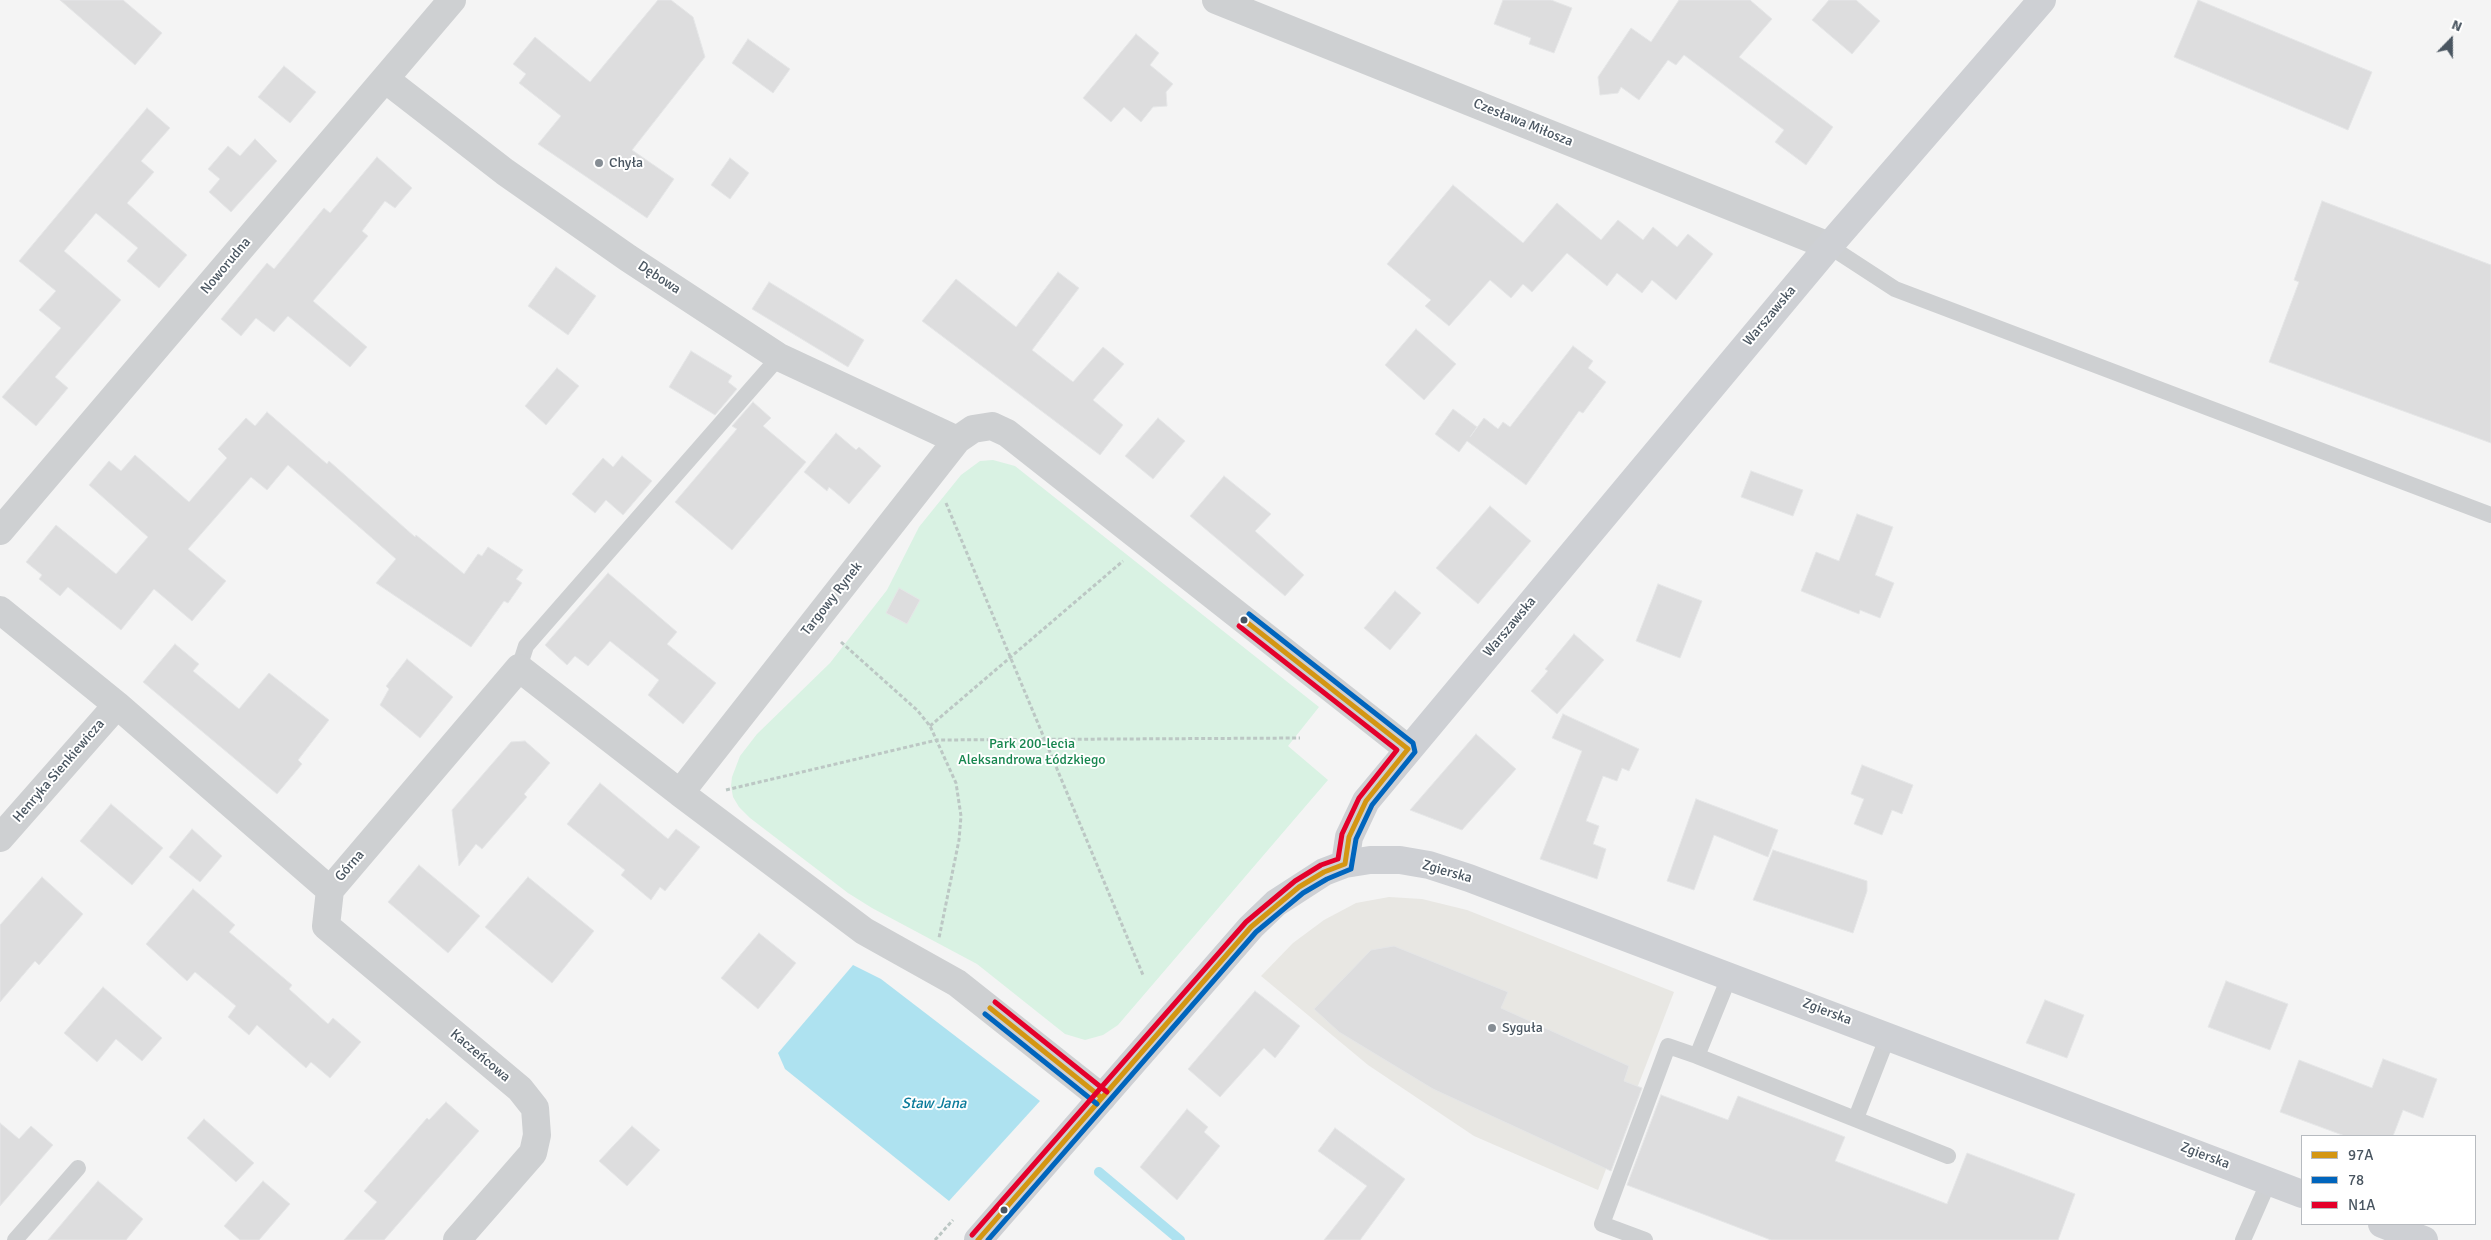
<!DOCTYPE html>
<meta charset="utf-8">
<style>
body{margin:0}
#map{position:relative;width:2491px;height:1240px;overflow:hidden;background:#f4f4f4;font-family:Signika,sans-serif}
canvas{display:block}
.legend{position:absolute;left:2301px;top:1135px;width:175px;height:90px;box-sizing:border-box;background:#fff;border:1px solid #b7bbc0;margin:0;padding:6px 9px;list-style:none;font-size:15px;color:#4a5661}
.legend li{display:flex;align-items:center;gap:10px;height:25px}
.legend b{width:25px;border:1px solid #b7bbc0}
.north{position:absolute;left:2426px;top:15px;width:50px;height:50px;-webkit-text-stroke:4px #fff;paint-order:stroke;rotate:22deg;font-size:14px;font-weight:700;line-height:20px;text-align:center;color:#4a5661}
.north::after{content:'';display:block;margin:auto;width:18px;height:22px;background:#4a5661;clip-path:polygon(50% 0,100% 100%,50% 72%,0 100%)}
</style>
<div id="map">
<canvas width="2491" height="1240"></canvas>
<ul class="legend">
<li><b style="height:6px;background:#d49613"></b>97A</li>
<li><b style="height:6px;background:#0065bd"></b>78</li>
<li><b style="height:6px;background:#e4002b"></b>N1A</li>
</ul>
<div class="north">N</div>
</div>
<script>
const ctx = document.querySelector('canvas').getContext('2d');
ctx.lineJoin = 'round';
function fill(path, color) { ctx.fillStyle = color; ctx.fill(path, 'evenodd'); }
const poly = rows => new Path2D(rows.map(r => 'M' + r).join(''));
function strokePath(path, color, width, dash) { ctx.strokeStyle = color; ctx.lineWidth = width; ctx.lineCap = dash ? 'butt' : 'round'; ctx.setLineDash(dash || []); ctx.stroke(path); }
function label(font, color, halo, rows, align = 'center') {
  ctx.font = font + ' Signika,sans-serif'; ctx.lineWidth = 4; ctx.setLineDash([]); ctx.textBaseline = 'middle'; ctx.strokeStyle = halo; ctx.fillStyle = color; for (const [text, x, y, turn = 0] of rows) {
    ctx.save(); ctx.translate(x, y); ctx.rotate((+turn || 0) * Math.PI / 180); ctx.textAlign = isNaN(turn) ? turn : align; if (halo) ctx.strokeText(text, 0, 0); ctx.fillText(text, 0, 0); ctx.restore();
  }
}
const commercial = poly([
 [1389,897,1422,899,1467,910,1674,992,1598,1190,1474,1136,1368,1065,1261,976,1293,943,1324,920,1356,903]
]);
const green = poly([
 [993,460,1015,466,1319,707,1288,746,1328,780,1118,1025,1103,1035,1085,1040,1065,1034,977,964,872,908,848,893,750,818,739,807,733,797,731,786,732,777,740,756,757,734,830,663,887,590,919,527,961,475,980,461]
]);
const water = poly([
 [853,965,881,979,1040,1101,949,1201,785,1069,778,1053]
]);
const stream = poly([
 [1099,1172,1180,1240]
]);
const building = poly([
 [60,0,123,0,162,33,135,65,60,0],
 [658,0,671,0,693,17,705,57,632,150,674,179,647,218,538,144,561,116,519,83,526,74,513,64,535,37,590,82,658,0],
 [1503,0,1551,0,1572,8,1554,53,1529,44,1531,38,1494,24,1503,0],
 [1679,0,1750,0,1772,19,1739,57,1833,127,1806,165,1775,142,1784,130,1684,55,1676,65,1668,60,1639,100,1621,87,1618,93,1600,95,1598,77,1631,28,1651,42,1679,0],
 [1829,0,1856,0,1880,21,1852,54,1812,20,1829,0],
 [2198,0,2372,72,2348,130,2174,57,2198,0],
 [1136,34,1159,53,1150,65,1173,84,1166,92,1167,106,1153,107,1141,122,1124,107,1111,122,1083,98,1136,34],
 [748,39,790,69,773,93,732,63,748,39],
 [284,66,316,92,290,123,258,97,284,66],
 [147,108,170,128,141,161,154,172,127,203,187,255,159,288,127,261,138,248,96,213,64,251,121,300,55,377,68,388,36,426,2,397,61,328,39,310,56,291,19,261,147,108],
 [255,139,277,161,231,212,209,192,220,179,208,169,228,146,240,156,255,139],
 [377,157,412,188,395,208,385,201,362,231,368,236,313,301,367,347,350,367,288,316,274,332,256,318,241,336,221,319,267,263,274,269,324,208,330,213,377,157],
 [730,158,749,173,730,199,711,185,730,158],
 [1453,185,1523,243,1557,203,1601,240,1618,220,1643,240,1653,227,1677,247,1688,234,1713,254,1676,300,1652,280,1642,293,1617,273,1607,286,1567,253,1532,292,1523,284,1511,298,1490,280,1449,326,1425,306,1431,300,1387,264,1453,185],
 [2322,201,2491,265,2491,443,2269,362,2299,282,2294,280,2322,201],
 [556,267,596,296,568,335,528,306,556,267],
 [1058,272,1079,288,1032,350,1073,382,1103,347,1124,364,1093,400,1123,425,1100,455,922,321,956,279,1016,327,1058,272],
 [769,282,864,340,848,367,752,309,769,282],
 [1416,329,1456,364,1424,400,1385,365,1416,329],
 [1573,346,1593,361,1588,368,1606,382,1583,413,1579,411,1526,485,1467,441,1459,452,1435,434,1453,409,1477,427,1470,437,1484,418,1498,429,1503,422,1510,427,1573,346],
 [691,351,732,376,728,382,737,389,715,415,669,387,691,351],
 [557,368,579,386,546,425,525,406,557,368],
 [753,402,771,418,763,426,806,462,732,550,675,502,737,429,732,426,753,402],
 [267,412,327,464,329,461,415,537,416,535,464,574,478,554,482,556,488,547,523,570,516,579,522,583,508,603,504,601,471,647,376,583,396,559,288,465,267,490,251,477,188,549,226,581,192,621,154,589,121,630,68,587,60,596,39,579,42,575,26,562,56,525,116,574,148,537,89,485,109,461,121,471,135,455,189,502,227,458,218,449,246,418,255,426,267,412],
 [1158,418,1185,441,1153,479,1125,456,1158,418],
 [836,433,856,450,859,447,881,466,849,504,829,487,827,491,804,472,836,433],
 [622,456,652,481,623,515,606,500,595,513,572,494,603,458,613,467,622,456],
 [1751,471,1803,490,1793,516,1741,497,1751,471],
 [1224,476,1271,514,1255,531,1304,575,1285,596,1190,516,1224,476],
 [1490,506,1531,541,1478,604,1436,568,1490,506],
 [1857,514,1893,527,1875,575,1894,583,1880,618,1860,610,1859,614,1801,591,1816,552,1839,561,1857,514],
 [608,573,677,632,667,644,716,683,683,724,648,695,659,680,610,641,588,666,575,656,567,665,545,645,608,573],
 [1658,584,1702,601,1680,658,1636,641,1658,584],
 [899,588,920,600,907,624,886,613,899,588],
 [1395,591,1421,613,1390,650,1364,628,1395,591],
 [1574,634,1604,660,1557,714,1531,691,1548,671,1545,669,1574,634],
 [175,644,199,664,193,671,239,709,269,673,329,720,298,760,302,764,277,794,143,682,175,644],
 [407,659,453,697,420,738,380,705,389,689,386,686,407,659],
 [1563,714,1639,749,1629,771,1622,768,1617,781,1603,776,1586,821,1599,826,1593,844,1606,849,1597,879,1540,859,1582,751,1552,738,1563,714],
 [1476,734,1516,769,1462,830,1410,810,1476,734],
 [525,741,550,763,524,794,527,797,482,849,476,844,459,866,452,810,511,742,525,741],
 [1862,765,1913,785,1902,814,1892,810,1882,835,1854,824,1864,799,1851,794,1862,765],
 [600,783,668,839,676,829,700,847,665,891,660,887,651,900,621,875,625,870,567,824,600,783],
 [1696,799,1778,830,1768,857,1714,835,1694,890,1667,881,1696,799],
 [111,804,163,848,132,885,80,841,111,804],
 [192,829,222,856,200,882,169,857,192,829],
 [1773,850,1867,881,1867,891,1853,933,1753,900,1773,850],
 [419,865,480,916,448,953,388,902,419,865],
 [42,877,83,914,39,965,35,961,0,1002,0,925,42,877],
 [528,877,594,931,552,983,485,927,528,877],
 [193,889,235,925,229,932,292,985,289,989,328,1024,333,1018,361,1042,330,1078,311,1062,306,1068,257,1025,249,1035,228,1017,236,1006,195,972,187,981,146,944,193,889],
 [759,933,796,963,758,1009,721,978,759,933],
 [1394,946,1508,992,1501,1008,1629,1066,1624,1081,1642,1088,1611,1171,1433,1089,1339,1032,1314,1009,1371,950,1394,946],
 [2226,981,2288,1004,2270,1050,2208,1027,2226,981],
 [103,987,162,1038,142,1061,116,1039,97,1062,64,1033,103,987],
 [1255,991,1300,1026,1275,1058,1264,1048,1220,1097,1188,1069,1255,991],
 [2045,1000,2084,1015,2067,1058,2026,1043,2045,1000],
 [2383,1059,2437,1079,2423,1118,2403,1110,2393,1136,2345,1136,2280,1112,2299,1060,2372,1088,2383,1059],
 [1661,1095,1728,1120,1738,1096,1845,1137,1835,1161,1947,1204,1967,1153,2075,1194,2058,1240,1771,1240,1627,1185,1661,1095],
 [446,1102,479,1131,384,1240,344,1240,377,1202,364,1191,427,1118,429,1120,446,1102],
 [1187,1109,1208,1127,1204,1132,1220,1146,1177,1200,1140,1167,1187,1109],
 [204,1119,254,1163,236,1182,187,1138,204,1119],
 [0,1123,19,1139,31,1126,53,1145,0,1206,0,1123],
 [632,1126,660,1150,627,1186,599,1161,632,1126],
 [1335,1128,1405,1179,1360,1240,1324,1240,1367,1186,1318,1151,1335,1128],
 [98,1181,143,1219,126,1240,48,1240,98,1181],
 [263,1181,290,1204,259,1240,240,1240,224,1226,263,1181]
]);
const path = poly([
 [946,503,1143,975],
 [841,642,917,710,930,726,956,783,961,816,959,840,939,938],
 [930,726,1123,561],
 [726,790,937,740,1300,738],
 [935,1240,953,1220]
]);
const lane = poly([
 [1829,246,1895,289,2491,515],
 [519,668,526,646,779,357],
 [1697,1056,1948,1156],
 [1856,1118,1888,1036],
 [15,1240,78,1168],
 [1645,1240,1602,1224,1668,1046,1697,1056,1730,975],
 [2243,1240,2269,1181]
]);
const street = poly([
 [1216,0,1829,246],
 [385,79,505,172,628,258,779,357,957,440],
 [0,531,452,0],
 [0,610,117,705,330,890],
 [0,838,117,705],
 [330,890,519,668,680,793],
 [330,890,326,926,520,1089,535,1108,537,1135,533,1153,457,1240],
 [1102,1098,957,983,864,931,680,793,957,440,973,429,992,426,1007,433,1408,749]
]);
const secondary = poly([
 [1345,864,1349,837,1366,801,1829,246,2042,0],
 [2382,1224,2424,1240],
 [978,1240,1251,927,1276,903,1324,872,1345,864,1370,860,1400,860,1429,865,1469,878,2302,1194]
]);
const bus1 = poly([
 [990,1008,1102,1098],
 [978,1240,1251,927,1299,887,1324,872,1345,864,1349,837,1366,801,1408,749,1244,620]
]);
const bus2 = poly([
 [985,1014,1097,1104],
 [988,1240,1256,932,1303,893,1327,879,1351,869,1356,839,1372,805,1415,752,1413,743,1249,614]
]);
const bus3 = poly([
 [995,1002,1107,1092],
 [972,1235,1246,922,1295,881,1321,865,1338,859,1342,834,1359,798,1397,750,1239,626]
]);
const markers = [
 [599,163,5,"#868d94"],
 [1244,620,4.5,"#4a5661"],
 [1492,1028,5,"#868d94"],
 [1004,1210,4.5,"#4a5661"]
];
const streetNames = [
 ["Czesława Miłosza",1523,123,22],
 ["Noworudna",226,266,-50],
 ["Dębowa",659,278,33],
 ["Warszawska",1770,316,-50],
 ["Targowy Rynek",832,599,-52],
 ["Warszawska",1510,627,-50],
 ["Henryka Sienkiewicza",59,771,-49],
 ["Górna",350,866,-49],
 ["Zgierska",1447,872,16],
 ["Zgierska",1827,1012,21],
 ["Kaczeńcowa",480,1056,40],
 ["Zgierska",2205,1156,21]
];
const poiNames = [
 ["Chyła",609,163],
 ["Syguła",1502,1028]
];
const parkNames = [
 ["Park 200-lecia",1032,744],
 ["Aleksandrowa Łódzkiego",1032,760]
];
const waterNames = [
 ["Staw Jana",934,1104]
];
fill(commercial, '#e8e7e3');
fill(green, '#d9f2e3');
fill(water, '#aee2f0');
strokePath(stream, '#aee2f0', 10);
fill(building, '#ddddde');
strokePath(building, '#e5e6e7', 1);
strokePath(path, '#bcc7c4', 3, [4, 2.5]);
strokePath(lane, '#ced0d2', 16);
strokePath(street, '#ced0d2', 28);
strokePath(secondary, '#ced0d4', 28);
strokePath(bus1, '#d49613', 5);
strokePath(bus2, '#0065bd', 5);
strokePath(bus3, '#e4002b', 5);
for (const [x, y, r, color] of markers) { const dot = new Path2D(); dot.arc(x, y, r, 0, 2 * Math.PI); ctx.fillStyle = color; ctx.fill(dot); strokePath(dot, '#fff', 2); }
label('14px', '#4a5661', '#fff', streetNames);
label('14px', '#4a5661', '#fff', poiNames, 'left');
label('14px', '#17864f', '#fff', parkNames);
label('italic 15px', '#0c7c9b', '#fff', waterNames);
</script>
